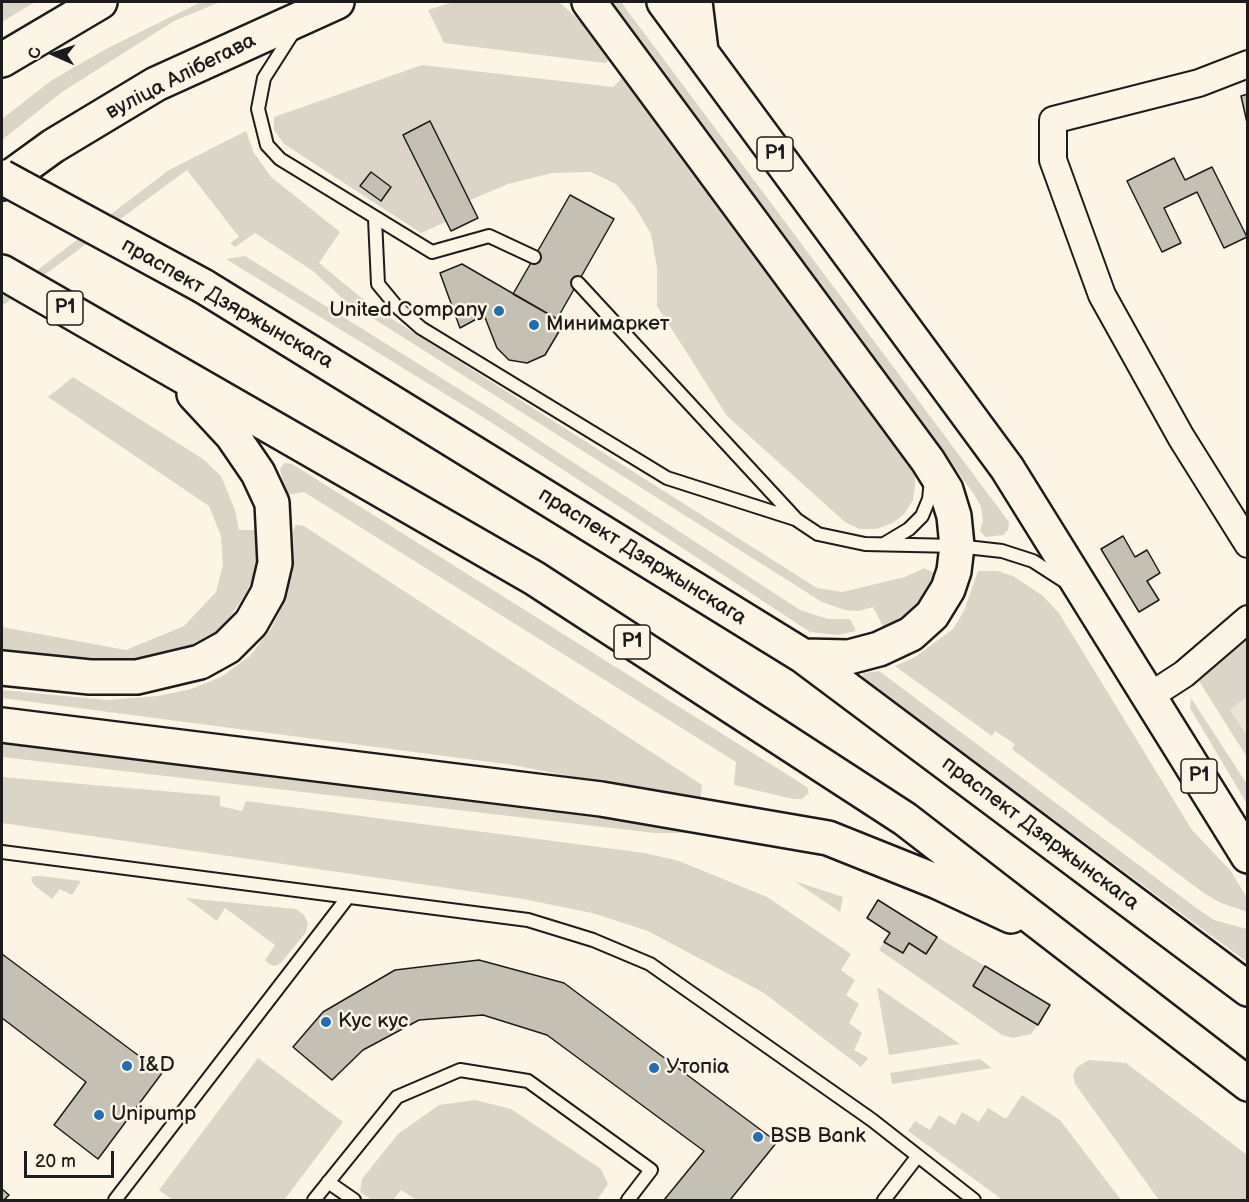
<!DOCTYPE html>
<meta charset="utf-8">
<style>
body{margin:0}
#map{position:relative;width:1249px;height:1202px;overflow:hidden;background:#fcf5e5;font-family:"Balsamiq Sans",sans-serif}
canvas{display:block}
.frame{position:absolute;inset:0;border:3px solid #1c1c1c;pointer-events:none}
.north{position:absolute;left:24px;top:24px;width:60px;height:60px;-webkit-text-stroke:4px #fcf5e5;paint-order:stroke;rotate:273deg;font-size:16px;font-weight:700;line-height:24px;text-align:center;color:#1c1c1c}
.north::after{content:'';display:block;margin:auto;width:21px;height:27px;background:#1c1c1c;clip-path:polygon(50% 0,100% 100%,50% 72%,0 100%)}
.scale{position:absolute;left:24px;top:1151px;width:90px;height:27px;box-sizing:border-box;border:3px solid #1c1c1c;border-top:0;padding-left:8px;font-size:18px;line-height:21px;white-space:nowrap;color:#1c1c1c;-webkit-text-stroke:4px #fcf5e5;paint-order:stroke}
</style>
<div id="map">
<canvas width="1249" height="1202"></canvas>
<div class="frame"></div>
<div class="north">С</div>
<div class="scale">20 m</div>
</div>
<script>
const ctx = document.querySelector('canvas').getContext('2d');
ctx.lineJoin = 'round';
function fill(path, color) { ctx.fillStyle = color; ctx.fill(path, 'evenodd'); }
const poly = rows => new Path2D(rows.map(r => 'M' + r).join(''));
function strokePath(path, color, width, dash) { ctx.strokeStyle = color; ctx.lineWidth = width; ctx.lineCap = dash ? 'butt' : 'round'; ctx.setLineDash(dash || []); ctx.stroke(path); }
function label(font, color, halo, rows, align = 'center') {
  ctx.font = font + ' "Balsamiq Sans",sans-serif'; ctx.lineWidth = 5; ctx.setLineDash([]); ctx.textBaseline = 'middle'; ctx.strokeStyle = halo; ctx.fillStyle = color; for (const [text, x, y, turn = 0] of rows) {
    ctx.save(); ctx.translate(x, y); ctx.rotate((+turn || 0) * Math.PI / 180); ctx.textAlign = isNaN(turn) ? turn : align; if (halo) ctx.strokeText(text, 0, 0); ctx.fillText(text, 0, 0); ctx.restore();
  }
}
const built = poly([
 [1247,643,1247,747,1209,686]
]);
const green = poly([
 [2,2,35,2,2,22],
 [201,2,220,2,174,21,62,92,2,140,2,119,52,80,108,48],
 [453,2,559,2,588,28,612,58,605,63,444,43,428,10],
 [609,2,621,2,1009,522,1008,530,1003,535,986,537,980,531,983,521,981,507,974,494],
 [422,65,613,87,622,78,908,461,915,476,915,487,913,500,905,513,893,523,876,529,859,529,845,522,727,416,657,306,657,268,651,234,635,207,616,184,591,172,552,173,508,184,447,210,450,220,421,233,284,144,274,130,274,117],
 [246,131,254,153,271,177,340,232,319,263,370,305,817,588,842,592,905,577,924,568,934,573,937,581,925,605,886,632,873,607,858,611,845,610,822,602,344,300,313,271,255,233,235,247,230,243,239,237,187,170,2,306,2,297,169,170],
 [245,256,496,412,800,610,828,619,850,619,856,631,838,635,810,632,489,421,226,259],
 [73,377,203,459,221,476,235,510,239,530,255,530,258,552,255,575,245,595,220,631,199,645,169,657,117,664,2,656,2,627,126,650,184,626,216,592,223,565,221,536,209,506,48,397],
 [284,463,292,464,807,787,809,793,802,799,793,799,734,785,736,762,304,492,286,495,280,469],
 [296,525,304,526,702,785,700,802,513,765,2,698,2,690,107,700,158,696,191,689,221,677,250,656,272,627,287,596,294,560,293,531],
 [978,571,998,571,1013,576,1043,596,1059,613,1192,830,1231,871,1247,898,1247,912,1221,903,1205,894,1012,749,1015,744,995,731,992,736,895,666,915,657,953,629,964,611],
 [1241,637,1247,642,1247,696,1230,710,1247,736,1247,757,1197,678],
 [879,671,1195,907,1214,920,1247,929,1247,962,862,678,864,673],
 [1191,698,1247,784,1247,804,1190,708],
 [2,743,655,816,697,825,691,833,655,833,2,757],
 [2,777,220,796,220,806,242,811,246,801,645,853,679,861,767,897,851,954,841,970,855,980,846,995,859,1004,849,1023,862,1033,854,1050,868,1058,861,1067,764,993,648,931,592,913,523,899,2,823],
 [34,876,40,876,81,881,72,895,60,889,52,899,34,885,31,879],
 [794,881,843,897,840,912],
 [186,898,296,909,304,915,308,923,306,932,281,963,275,966,269,964,265,960,275,945,225,908,217,921],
 [937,937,985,966,973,986,1038,1025,1031,1034,1013,1038,1002,1035,879,950,884,942,903,953,909,943,926,954],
 [877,987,960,1044,889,1055],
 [258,1058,343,1122,284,1200,173,1200,159,1190],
 [980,1059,992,1068,892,1084,890,1073],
 [1089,1060,1126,1063,1247,1155,1247,1200,1159,1200,1075,1084,1073,1075,1077,1067],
 [1022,1095,1060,1120,1121,1200,1003,1200,908,1131,915,1121,930,1130,939,1115,955,1125,962,1112,979,1122,988,1108,1006,1119],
 [475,1100,511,1109,601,1169,608,1184,597,1200,417,1200,401,1190,393,1200,372,1200,360,1192,362,1179,398,1134,439,1105]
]);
const building = poly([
 [1248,94,1248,127,1241,96,1248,94],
 [430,121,478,218,451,231,403,135,430,121],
 [1174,158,1185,180,1212,167,1247,237,1224,248,1197,192,1164,208,1181,243,1162,252,1127,181,1174,158],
 [371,172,391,187,381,201,360,186,371,172],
 [570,195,614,219,557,319,513,294,570,195],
 [462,264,564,323,545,355,527,363,509,360,497,348,484,315,460,328,440,273,462,264],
 [1123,536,1135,557,1147,550,1160,573,1147,581,1159,600,1139,612,1101,549,1123,536],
 [878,900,937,937,926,954,909,943,903,953,884,942,890,933,867,918,878,900],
 [2,954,162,1073,98,1159,54,1125,86,1082,2,1018,2,954],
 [479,960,564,983,777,1142,730,1200,664,1200,704,1151,547,1035,483,1015,419,1020,363,1050,332,1080,293,1047,323,1012,395,970,479,960],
 [985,966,1050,1005,1038,1025,973,986,985,966],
 [2,1189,9,1195,4,1200,2,1200,2,1189]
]);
const lane = poly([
 [294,31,264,78,258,109,267,145,280,159,432,252,489,236,534,257],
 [375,219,378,284,397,307,421,328,667,478,795,519],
 [578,283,797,520,818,534,865,544,957,546,1002,551,1033,561,1064,581],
 [884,544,909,529,922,516,929,499,931,480],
 [2,852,528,920,593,940,650,964,872,1120,974,1200],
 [328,1182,354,1200],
 [115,1200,348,897],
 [314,1200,397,1097,460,1070,528,1081,651,1170,628,1200],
 [884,1200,917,1157]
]);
const street = poly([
 [1248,64,1199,83,1053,120,1053,160,1102,295,1181,437,1248,544],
 [1150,696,1184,674,1248,619]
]);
const secondary = poly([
 [2,60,100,2],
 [2,183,53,146,156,84,337,2]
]);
const primary = poly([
 [589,2,928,461,946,490,954,516,957,546,954,571,948,589,932,615,911,634,879,649,849,657,803,656],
 [664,2,1007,468,1248,856],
 [695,2,701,51],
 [2,272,534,578,905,819,1248,1084],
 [203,286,803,656,1248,989],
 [2,668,90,677,137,677,200,662,227,647,251,623,268,593,275,563,272,503,258,473,232,435,194,394],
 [2,725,601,799,828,838,938,882,1011,916]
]);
const primaryBridge = poly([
 [2,177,203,286]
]);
const markers = [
 [499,311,6,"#1f6fb2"],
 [534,325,6,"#1f6fb2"],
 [326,1022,6,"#1f6fb2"],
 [127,1066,6,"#1f6fb2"],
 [654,1068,6,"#1f6fb2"],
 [99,1115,6,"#1f6fb2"],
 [758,1137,6,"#1f6fb2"]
];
const shields = [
 [775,154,36],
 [65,308,36],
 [632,642,36],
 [1199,776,36]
];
const shieldNames = [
 ["Р1",775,154],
 ["Р1",65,308],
 ["Р1",632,642],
 ["Р1",1199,776]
];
const streetNames = [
 ["вуліца Алібегава",181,77,-27],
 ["праспект Дзяржынскага",227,304,30],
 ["праспект Дзяржынскага",642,557,32],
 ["праспект Дзяржынскага",1040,834,37]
];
const poiNames = [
 ["United Company",487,311,"right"],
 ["Минимаркет",546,325],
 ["Кус кус",338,1022],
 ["I&D",139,1066],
 ["Утопiа",666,1068],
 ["Unipump",111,1115],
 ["BSB Bank",770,1137]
];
fill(built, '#ebe5d6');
fill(green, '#dbd5c8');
fill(building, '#c4c0b3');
strokePath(building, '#1c1c1c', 1.5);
strokePath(lane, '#1c1c1c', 16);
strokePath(street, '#1c1c1c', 30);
strokePath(secondary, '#1c1c1c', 38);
strokePath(primary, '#1c1c1c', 38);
strokePath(lane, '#fcf5e5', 12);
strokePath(street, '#fcf5e5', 26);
strokePath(secondary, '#fcf5e5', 33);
strokePath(primary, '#fcf5e5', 33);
strokePath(primaryBridge, '#1c1c1c', 38, []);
strokePath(primaryBridge, '#fcf5e5', 33);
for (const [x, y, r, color] of markers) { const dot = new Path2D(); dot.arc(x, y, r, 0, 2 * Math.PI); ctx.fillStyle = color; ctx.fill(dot); strokePath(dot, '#fcf5e5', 2); }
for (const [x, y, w] of shields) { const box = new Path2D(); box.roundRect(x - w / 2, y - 17, w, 34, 4.5); ctx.fillStyle = '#fcf5e5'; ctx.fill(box); strokePath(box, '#1c1c1c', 1.5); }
label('bold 20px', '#1c1c1c', null, shieldNames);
label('21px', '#1c1c1c', '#fcf5e5', streetNames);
label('21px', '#1c1c1c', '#fcf5e5', poiNames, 'left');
</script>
